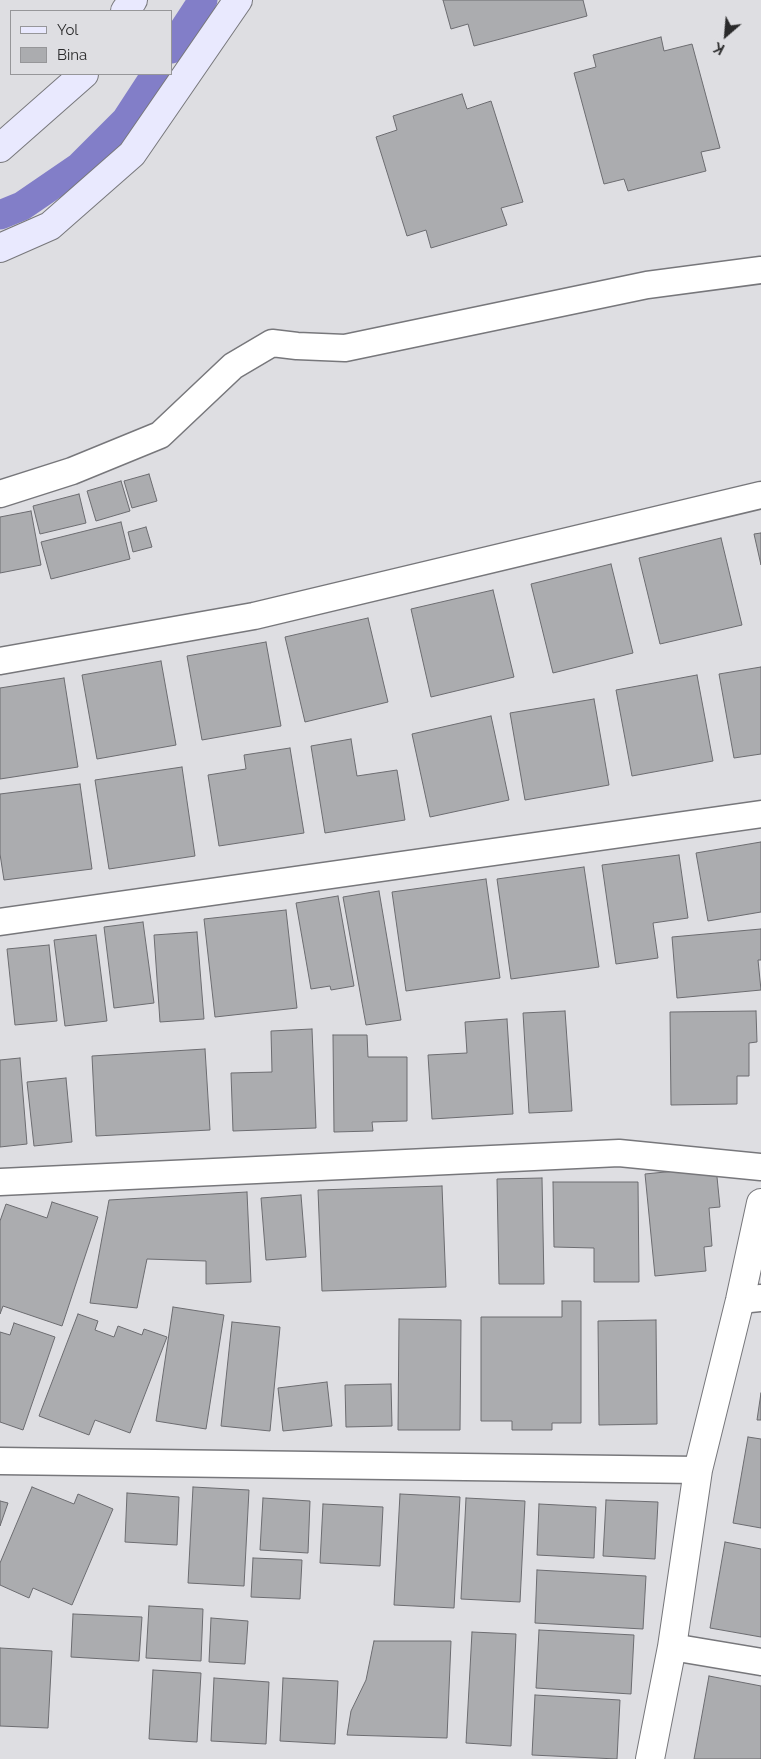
<!DOCTYPE html>
<style>
body{margin:0}
#map{position:relative;width:761px;height:1759px;overflow:hidden;background:#dedee2;font-family:Raleway,sans-serif}
canvas{display:block}
.legend{position:absolute;left:10px;top:10px;width:162px;height:65px;box-sizing:border-box;background:#dedee2;border:1px solid #969699;margin:0;padding:6px 9px;list-style:none;font-size:15px;color:#2a2a2b}
.legend li{display:flex;align-items:center;gap:10px;height:25px}
.legend b{width:25px;border:1px solid #969699}
.north{position:absolute;left:701px;top:10px;width:50px;height:50px;-webkit-text-stroke:4px #dedee2;paint-order:stroke;rotate:207deg;font-size:14px;font-weight:700;line-height:20px;text-align:center;color:#2a2a2b}
.north::after{content:'';display:block;margin:auto;width:18px;height:22px;background:#2a2a2b;clip-path:polygon(50% 0,100% 100%,50% 72%,0 100%)}
</style>
<div id="map">
<canvas width="761" height="1759"></canvas>
<ul class="legend">
<li><b style="height:6px;background:#e9e9fe"></b>Yol</li>
<li><b style="height:14px;background:#abacaf"></b>Bina</li>
</ul>
<div class="north">K</div>
</div>
<script>
const ctx = document.querySelector('canvas').getContext('2d');
ctx.lineJoin = 'round';
const poly = rows => new Path2D(rows.map(r => 'M' + r).join(''));
function strokePath(path, color, width, dash) { ctx.strokeStyle = color; ctx.lineWidth = width; ctx.lineCap = dash ? 'butt' : 'round'; ctx.setLineDash(dash || []); ctx.stroke(path); }
function fill(path, color) { ctx.fillStyle = color; ctx.fill(path, 'evenodd'); }
const canal = poly([
 [171,49,203,0],
 [0,215,22,206,79,167,126,120,156,74]
]);
const building = poly([
 [443,0,583,0,587,16,474,46,468,24,451,29,443,0],
 [661,37,664,51,692,44,720,148,701,152,706,171,628,191,624,179,604,184,574,73,596,67,593,55,661,37],
 [462,94,467,109,491,101,523,202,501,208,507,225,431,248,426,230,407,236,376,137,397,130,393,116,462,94],
 [149,474,157,501,132,508,124,481,149,474],
 [121,481,130,511,96,521,87,491,121,481],
 [79,494,86,523,40,534,33,506,79,494],
 [31,511,41,565,0,573,0,517,31,511],
 [121,522,130,559,51,579,41,542,121,522],
 [146,527,152,547,133,552,128,532,146,527],
 [761,533,761,565,754,534,761,533],
 [721,538,742,625,660,644,639,558,721,538],
 [611,564,633,653,553,673,531,584,611,564],
 [493,590,514,677,431,697,411,609,493,590],
 [368,618,388,702,305,722,285,637,368,618],
 [266,642,281,726,202,740,187,656,266,642],
 [161,661,176,745,97,759,82,675,161,661],
 [761,667,761,754,734,758,719,674,761,667],
 [697,675,713,761,632,776,616,690,697,675],
 [64,678,78,767,0,779,0,688,64,678],
 [594,699,609,785,525,800,510,713,594,699],
 [491,716,509,800,430,817,412,734,491,716],
 [351,739,357,776,397,770,405,820,325,833,311,746,351,739],
 [290,748,304,833,219,846,208,775,246,769,244,755,290,748],
 [182,767,195,856,109,869,95,780,182,767],
 [80,784,92,869,4,880,0,854,0,794,80,784],
 [761,842,761,912,708,921,696,853,761,842],
 [679,855,688,918,653,923,658,958,616,964,602,865,679,855],
 [584,867,599,967,511,979,497,879,584,867],
 [486,879,500,978,406,991,392,892,486,879],
 [379,891,401,1020,366,1025,343,897,379,891],
 [338,896,354,986,331,990,330,986,311,989,296,903,338,896],
 [286,910,297,1008,215,1017,204,919,286,910],
 [143,922,154,1003,114,1008,104,927,143,922],
 [761,929,761,960,758,960,761,990,677,998,672,937,761,929],
 [197,932,204,1019,160,1022,154,935,197,932],
 [96,935,107,1021,65,1026,54,940,96,935],
 [49,945,57,1021,15,1025,7,949,49,945],
 [565,1011,572,1111,529,1113,523,1013,565,1011],
 [756,1011,757,1042,749,1043,749,1076,737,1076,737,1104,671,1105,670,1012,756,1011],
 [507,1019,513,1114,432,1119,428,1055,467,1053,465,1022,507,1019],
 [312,1029,316,1128,233,1131,231,1073,272,1072,271,1031,312,1029],
 [333,1035,367,1035,368,1057,407,1057,407,1121,372,1122,373,1131,334,1132,333,1035],
 [205,1049,210,1130,96,1136,92,1056,205,1049],
 [20,1058,27,1144,0,1147,0,1060,20,1058],
 [66,1078,72,1142,34,1146,27,1082,66,1078],
 [716,1167,720,1207,709,1208,712,1246,704,1247,706,1271,655,1276,645,1174,716,1167],
 [542,1178,544,1284,499,1284,497,1179,542,1178],
 [553,1182,638,1182,639,1282,594,1282,594,1248,554,1247,553,1182],
 [442,1186,446,1287,322,1291,318,1190,442,1186],
 [247,1192,251,1282,206,1284,206,1261,147,1259,137,1308,90,1303,109,1200,247,1192],
 [301,1195,306,1257,266,1260,261,1198,301,1195],
 [52,1202,98,1217,62,1326,3,1306,0,1314,0,1221,6,1204,47,1218,52,1202],
 [562,1301,581,1301,581,1423,552,1423,552,1430,512,1430,512,1421,481,1421,481,1317,562,1317,562,1301],
 [173,1307,224,1315,206,1429,156,1421,173,1307],
 [78,1314,98,1321,95,1330,114,1337,118,1326,142,1335,144,1329,167,1337,130,1433,95,1420,89,1435,39,1416,78,1314],
 [399,1319,461,1320,460,1430,398,1430,399,1319],
 [656,1320,657,1424,599,1425,598,1321,656,1320],
 [232,1322,280,1327,270,1431,221,1426,232,1322],
 [14,1323,55,1337,23,1430,0,1422,0,1332,10,1335,14,1323],
 [327,1382,332,1426,283,1431,278,1388,327,1382],
 [391,1384,392,1426,346,1427,345,1385,391,1384],
 [761,1393,761,1420,757,1420,761,1393],
 [748,1437,761,1439,761,1528,733,1523,748,1437],
 [32,1487,74,1504,78,1494,113,1509,72,1605,33,1588,29,1598,0,1585,0,1563,32,1487],
 [193,1487,249,1490,244,1586,188,1583,193,1487],
 [127,1493,179,1497,177,1545,125,1542,127,1493],
 [400,1494,460,1497,454,1608,394,1605,400,1494],
 [263,1498,310,1501,308,1553,260,1550,263,1498],
 [466,1498,525,1501,520,1602,461,1599,466,1498],
 [606,1500,658,1502,655,1559,603,1556,606,1500],
 [0,1501,8,1503,0,1526,0,1501],
 [323,1504,383,1507,380,1566,320,1563,323,1504],
 [539,1504,596,1507,594,1558,537,1555,539,1504],
 [725,1542,761,1549,761,1637,710,1628,725,1542],
 [253,1558,302,1560,300,1599,251,1597,253,1558],
 [537,1570,646,1576,643,1629,535,1623,537,1570],
 [149,1606,203,1609,201,1661,146,1658,149,1606],
 [73,1614,142,1617,139,1661,71,1657,73,1614],
 [211,1618,248,1621,245,1664,209,1662,211,1618],
 [539,1630,634,1635,631,1694,536,1688,539,1630],
 [472,1632,516,1634,511,1746,466,1743,472,1632],
 [374,1641,451,1641,447,1738,347,1735,351,1711,366,1680,374,1641],
 [0,1648,52,1651,48,1728,0,1726,0,1648],
 [153,1670,201,1673,197,1742,149,1739,153,1670],
 [709,1676,761,1686,761,1759,694,1759,709,1676],
 [214,1678,269,1682,266,1744,211,1741,214,1678],
 [283,1678,338,1681,335,1744,280,1741,283,1678],
 [535,1695,620,1700,617,1759,532,1755,535,1695]
]);
const minor = poly([
 [0,494,72,471,160,435,233,366,272,343,297,346,345,348,647,285,761,270],
 [0,661,254,616,761,495],
 [0,922,761,814],
 [0,1182,619,1153,761,1167],
 [740,1300,761,1298],
 [0,1461,698,1470],
 [672,1647,761,1662]
]);
const tertiary = poly([
 [650,1759,672,1647,698,1470,740,1300,761,1203]
]);
const secondary = poly([
 [125,11,133,0],
 [0,148,84,74],
 [0,248,50,226,132,154,238,0]
]);
strokePath(canal, '#827ec8', 29);
fill(building, '#abacaf');
strokePath(building, '#6c6c70', 1);
strokePath(minor, '#77777b', 29);
strokePath(tertiary, '#77777b', 30);
strokePath(secondary, '#77777b', 30);
strokePath(minor, '#fff', 26);
strokePath(tertiary, '#fff', 28);
strokePath(secondary, '#e9e9fe', 28);
</script>
